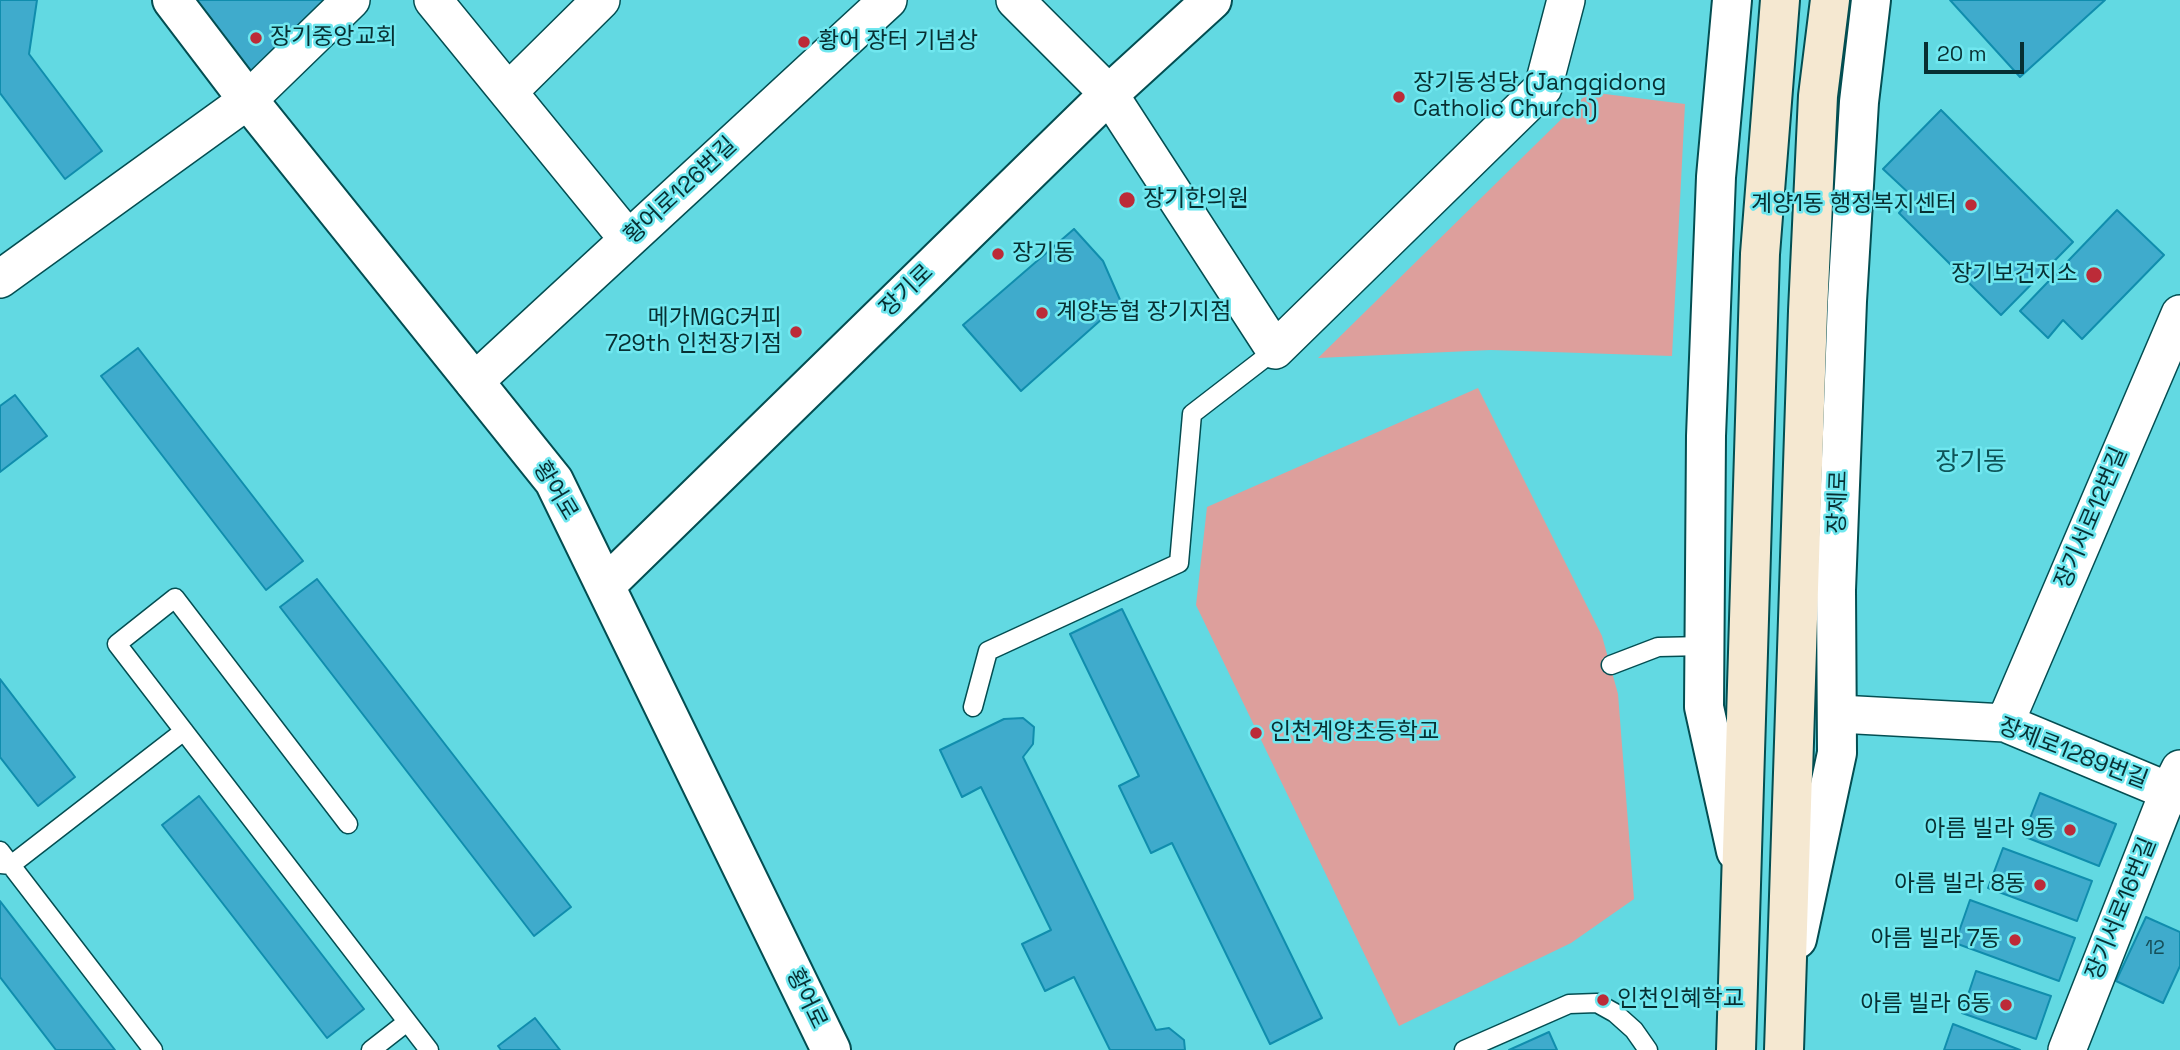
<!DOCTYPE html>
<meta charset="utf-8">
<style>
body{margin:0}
#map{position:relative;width:2180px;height:1050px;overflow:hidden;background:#62d9e2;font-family:"Space Grotesk",sans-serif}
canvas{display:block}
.scale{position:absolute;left:1924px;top:42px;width:100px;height:32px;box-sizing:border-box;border:4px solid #072f32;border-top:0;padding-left:9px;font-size:21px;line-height:24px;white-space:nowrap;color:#072f32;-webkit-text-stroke:5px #70e7ef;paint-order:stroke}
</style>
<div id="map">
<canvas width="2180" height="1050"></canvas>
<div class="scale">20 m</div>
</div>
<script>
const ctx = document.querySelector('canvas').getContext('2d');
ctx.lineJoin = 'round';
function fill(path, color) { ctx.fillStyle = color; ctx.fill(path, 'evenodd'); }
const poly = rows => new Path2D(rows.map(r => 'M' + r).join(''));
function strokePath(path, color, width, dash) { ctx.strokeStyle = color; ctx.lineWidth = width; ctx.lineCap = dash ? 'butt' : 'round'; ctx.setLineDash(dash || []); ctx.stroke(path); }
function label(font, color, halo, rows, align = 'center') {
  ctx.font = font + ' "Space Grotesk","Noto Sans KR",sans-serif'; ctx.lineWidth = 5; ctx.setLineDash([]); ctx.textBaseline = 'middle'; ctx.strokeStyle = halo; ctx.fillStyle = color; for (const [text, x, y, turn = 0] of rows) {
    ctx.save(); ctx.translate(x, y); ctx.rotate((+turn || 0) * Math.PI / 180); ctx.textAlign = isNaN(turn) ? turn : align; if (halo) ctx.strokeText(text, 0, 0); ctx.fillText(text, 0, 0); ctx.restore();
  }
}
const green = poly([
 [1589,92,1685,104,1672,356,1491,350,1318,358],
 [1478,388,1602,636,1618,694,1634,899,1571,943,1399,1026,1196,605,1207,507]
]);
const building = poly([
 [0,0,37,0,29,54,102,151,65,179,0,93,0,0],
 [192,0,329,0,251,76,192,0],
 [1950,0,2105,0,2020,77,1950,0],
 [1941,110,2073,242,2001,315,1899,213,1913,197,1883,169,1941,110],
 [2117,210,2164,255,2082,339,2063,320,2048,338,2020,311,2117,210],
 [1074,229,1103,261,1121,302,1021,391,963,325,1074,229],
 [138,348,303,561,266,590,101,376,138,348],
 [15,395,47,436,0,472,0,406,15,395],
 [317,579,571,907,534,936,280,607,317,579],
 [1122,609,1322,1018,1270,1044,1172,843,1151,853,1119,786,1139,776,1070,634,1122,609],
 [0,679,75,777,38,806,0,757,0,679],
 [1023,718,1034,727,1033,744,1023,757,1156,1030,1169,1028,1184,1040,1185,1050,1110,1050,1074,977,1045,991,1022,944,1051,930,981,787,962,797,940,750,1004,719,1023,718],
 [2040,793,2116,824,2099,866,2023,836,2040,793],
 [199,796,364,1009,327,1038,162,825,199,796],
 [2003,848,2092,881,2077,921,1988,888,2003,848],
 [1970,900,2075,938,2059,981,1955,943,1970,900],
 [0,901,115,1050,56,1050,0,977,0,901],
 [2146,917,2180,932,2180,966,2163,1003,2116,981,2146,917],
 [1976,971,2051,996,2036,1039,1962,1013,1976,971],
 [535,1018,560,1050,501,1050,498,1046,535,1018],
 [1953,1024,2020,1050,1944,1050,1953,1024],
 [1549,1032,1557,1050,1509,1050,1549,1032]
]);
const service = poly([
 [1611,665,1658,647,1704,646],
 [973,707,988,651,1179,563,1192,414,1275,350],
 [348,824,175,598,117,644,429,1050],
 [0,851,153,1050],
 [0,864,11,865,184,731],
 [371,1050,407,1022],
 [1464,1050,1569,1004,1597,1003,1615,1013,1634,1030,1648,1050]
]);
const minor = poly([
 [433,0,628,239],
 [1015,0,1109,94,1275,350,1543,88,1566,0],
 [508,92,601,0],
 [0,279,248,100,351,0],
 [474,382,888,0],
 [1839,714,2005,723,2180,796],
 [2005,723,2180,314],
 [2067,1050,2169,791,2180,769]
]);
const tertiary = poly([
 [172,0,248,100,554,481,831,1050],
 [1732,0,1716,177,1706,436,1704,707,1736,851],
 [605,586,1109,94,1212,0],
 [1797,939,1837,753,1836,590,1847,301,1859,102,1871,0]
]);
const secondary = poly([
 [1736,1050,1760,254,1780,0],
 [1784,1050,1808,311,1818,96,1830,0]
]);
const markers = [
 [256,38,7,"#bc2b38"],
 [804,42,7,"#bc2b38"],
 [1399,97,7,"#bc2b38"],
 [1127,200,9,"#bc2b38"],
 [1971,205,7,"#bc2b38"],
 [998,254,7,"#bc2b38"],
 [2094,275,9,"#bc2b38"],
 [1042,313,7,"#bc2b38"],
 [796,332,7,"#bc2b38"],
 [1256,733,7,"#bc2b38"],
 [2070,830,7,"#bc2b38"],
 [2040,885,7,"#bc2b38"],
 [2015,940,7,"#bc2b38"],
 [1603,1000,7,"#bc2b38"],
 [2006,1005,7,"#bc2b38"]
];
const numberNames = [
 ["12",2155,949]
];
const poiNames = [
 ["장기중앙교회",270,38],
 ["황어 장터 기념상",818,42],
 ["장기동성당 (Janggidong",1413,84],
 ["Catholic Church)",1413,110],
 ["장기한의원",1143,200],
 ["계양1동 행정복지센터",1957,205,"right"],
 ["장기동",1012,254],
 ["장기보건지소",2078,275,"right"],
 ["계양농협 장기지점",1056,313],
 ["메가MGC커피",782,319,"right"],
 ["729th 인천장기점",782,345,"right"],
 ["인천계양초등학교",1270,733],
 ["아름 빌라 9동",2056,830,"right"],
 ["아름 빌라 8동",2026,885,"right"],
 ["아름 빌라 7동",2001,940,"right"],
 ["인천인혜학교",1617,1000],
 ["아름 빌라 6동",1992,1005,"right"]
];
const streetNames = [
 ["황어로126번길",681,191,-43],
 ["장기로",907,291,-44],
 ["황어로",555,491,59],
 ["장제로",1839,502,-88],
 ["장기서로12번길",2092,518,-67],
 ["장제로1289번길",2073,754,21],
 ["장기서로16번길",2122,909,-68],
 ["황어로",806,999,64]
];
const quarterNames = [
 ["장기동",1971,463]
];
fill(green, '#dd9f9c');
fill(building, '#3fabcc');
strokePath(building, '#108dad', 2);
strokePath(service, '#034e52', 21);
strokePath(minor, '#034e52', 40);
strokePath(tertiary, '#034e52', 42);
strokePath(secondary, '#034e52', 42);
strokePath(service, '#fff', 18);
strokePath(minor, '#fff', 37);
strokePath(tertiary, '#fff', 38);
strokePath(secondary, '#f5e8d1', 38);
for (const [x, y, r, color] of markers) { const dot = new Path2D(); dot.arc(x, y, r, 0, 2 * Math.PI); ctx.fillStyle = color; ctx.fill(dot); strokePath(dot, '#70e7ef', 2.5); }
label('19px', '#154e58', null, numberNames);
label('23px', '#072f32', '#70e7ef', poiNames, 'left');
label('23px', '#072f32', '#70e7ef', streetNames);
label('26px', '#0e5458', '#70e7ef', quarterNames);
</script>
